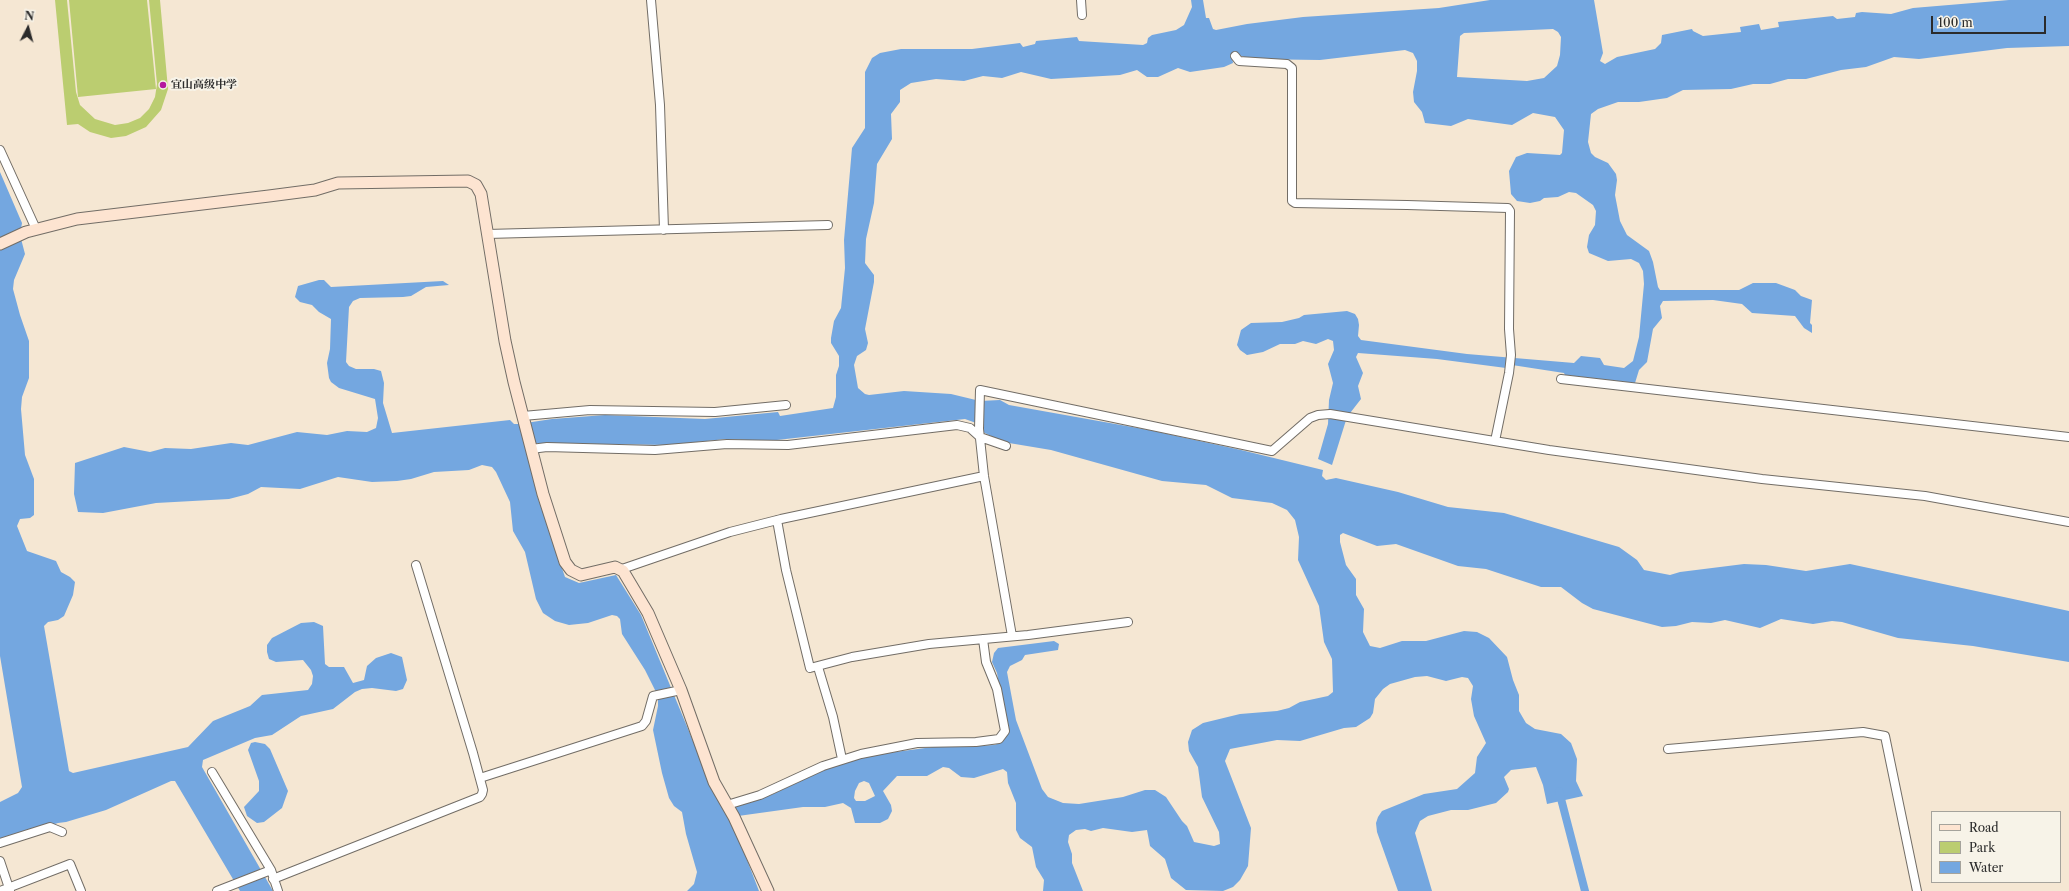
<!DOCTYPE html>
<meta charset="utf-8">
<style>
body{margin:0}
#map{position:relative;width:2069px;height:891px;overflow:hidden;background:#f5e7d3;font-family:"Libre Caslon Text",serif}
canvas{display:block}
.legend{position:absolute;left:1931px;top:811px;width:130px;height:72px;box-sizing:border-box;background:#f7f3e8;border:1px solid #a5a39c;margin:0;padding:5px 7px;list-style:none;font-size:12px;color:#2b2b2b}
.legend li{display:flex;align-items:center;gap:8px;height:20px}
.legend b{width:20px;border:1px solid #a5a39c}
.north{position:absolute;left:8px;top:8px;width:40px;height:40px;-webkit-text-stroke:3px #f7f3e8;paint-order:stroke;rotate:6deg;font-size:11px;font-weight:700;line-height:16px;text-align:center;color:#2b2b2b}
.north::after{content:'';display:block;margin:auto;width:14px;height:18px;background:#2b2b2b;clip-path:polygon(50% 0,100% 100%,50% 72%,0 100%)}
.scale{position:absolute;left:1931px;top:16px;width:115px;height:18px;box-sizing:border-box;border:2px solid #2b2b2b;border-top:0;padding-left:5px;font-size:12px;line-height:14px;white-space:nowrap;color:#2b2b2b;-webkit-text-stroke:3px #f7f3e8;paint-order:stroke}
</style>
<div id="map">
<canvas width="2069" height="891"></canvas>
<ul class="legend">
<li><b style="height:5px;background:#fde4d1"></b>Road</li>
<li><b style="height:11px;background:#bbcd70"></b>Park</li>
<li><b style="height:11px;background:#74a7e0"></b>Water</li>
</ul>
<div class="north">N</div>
<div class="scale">100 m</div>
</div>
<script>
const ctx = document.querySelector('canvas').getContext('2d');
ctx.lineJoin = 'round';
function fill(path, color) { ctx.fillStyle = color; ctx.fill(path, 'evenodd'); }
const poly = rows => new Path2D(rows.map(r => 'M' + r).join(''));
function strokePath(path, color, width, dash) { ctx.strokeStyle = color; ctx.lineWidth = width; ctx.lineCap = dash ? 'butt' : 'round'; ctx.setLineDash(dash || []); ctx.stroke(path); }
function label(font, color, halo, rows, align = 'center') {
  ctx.font = font + ' "Libre Caslon Text","Noto Serif SC",serif'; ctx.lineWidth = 4; ctx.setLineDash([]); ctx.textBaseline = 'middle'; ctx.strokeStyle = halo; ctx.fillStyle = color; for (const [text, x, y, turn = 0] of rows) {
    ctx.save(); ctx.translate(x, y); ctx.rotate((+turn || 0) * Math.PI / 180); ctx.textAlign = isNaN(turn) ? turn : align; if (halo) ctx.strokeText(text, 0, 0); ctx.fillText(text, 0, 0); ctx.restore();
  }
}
const green = poly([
 [55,0,67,0,76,92,80,105,95,119,115,125,128,123,140,118,149,109,155,97,157,84,149,0,160,0,168,89,161,110,146,127,126,136,111,138,90,132,78,124,67,125],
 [69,0,147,0,156,89,78,97]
]);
const water = poly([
 [1191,0,1203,0,1206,18,1209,18,1213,29,1216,30,1247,24,1303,17,1439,8,1490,0,1594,0,1603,53,1600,61,1605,64,1617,57,1655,49,1661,43,1662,35,1692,29,1693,31,1703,36,1741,32,1740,27,1759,24,1761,30,1779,27,1778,22,1833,16,1837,19,1855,17,1856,13,1862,12,1891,14,1913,8,2009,0,2069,0,2069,46,2007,48,1919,59,1894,57,1866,67,1841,70,1806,79,1788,79,1770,84,1753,84,1731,89,1683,90,1667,98,1639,102,1618,102,1598,109,1591,114,1588,142,1591,153,1595,157,1608,163,1616,174,1617,180,1615,195,1620,221,1627,235,1649,251,1653,262,1658,287,1660,290,1739,290,1753,283,1776,283,1795,290,1801,296,1812,300,1810,323,1812,325,1812,333,1804,328,1795,316,1752,313,1742,304,1713,300,1663,301,1660,306,1662,318,1653,329,1647,362,1639,370,1635,383,1565,375,1564,373,1512,365,1506,368,1437,359,1358,353,1356,357,1363,373,1358,386,1361,399,1347,417,1332,465,1318,459,1328,424,1329,400,1333,383,1328,364,1334,350,1333,341,1328,339,1316,344,1303,341,1295,344,1280,344,1263,352,1247,355,1240,350,1237,345,1241,330,1251,323,1282,322,1299,318,1304,315,1347,311,1355,314,1358,319,1359,325,1358,336,1361,340,1467,354,1574,363,1581,356,1600,358,1604,365,1624,368,1633,361,1639,337,1644,284,1643,271,1639,263,1631,259,1608,261,1589,253,1587,247,1589,235,1595,225,1596,211,1593,205,1576,193,1569,192,1558,197,1544,198,1540,201,1530,203,1517,201,1511,194,1509,171,1516,157,1527,153,1560,155,1562,153,1564,130,1555,117,1533,113,1512,125,1468,119,1451,126,1425,123,1422,112,1414,102,1413,92,1417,71,1417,61,1413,53,1405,50,1320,60,1250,59,1236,54,1232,56,1233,63,1224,67,1190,72,1178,68,1158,77,1147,77,1137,70,1120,75,1051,79,1021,72,1002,78,983,76,964,81,936,79,911,83,900,90,900,102,891,114,892,139,877,164,874,203,866,239,865,263,874,275,874,282,865,329,868,343,866,350,857,356,854,365,858,388,865,394,869,395,904,391,951,394,980,401,1000,400,1009,405,1149,430,1241,450,1323,470,1322,476,1326,480,1336,478,1398,492,1448,507,1504,513,1619,547,1637,560,1644,570,1670,575,1680,572,1744,564,1766,565,1806,571,1850,564,2069,611,2069,662,1973,646,1898,638,1842,622,1832,621,1813,624,1781,619,1760,628,1725,620,1711,623,1692,622,1676,626,1662,627,1593,609,1582,603,1561,587,1541,587,1486,569,1458,566,1396,544,1377,546,1343,533,1340,535,1340,542,1346,565,1356,579,1356,595,1364,609,1363,632,1370,646,1380,648,1402,641,1426,641,1464,631,1477,632,1489,638,1507,657,1513,680,1519,695,1519,711,1526,723,1535,729,1561,734,1571,743,1577,759,1576,781,1583,796,1547,804,1543,785,1536,767,1511,770,1504,777,1509,789,1508,792,1496,803,1468,810,1451,810,1428,816,1420,821,1415,833,1432,891,1398,891,1377,832,1376,823,1378,817,1382,811,1424,794,1457,789,1475,773,1477,757,1486,743,1474,716,1471,699,1473,686,1468,678,1462,677,1446,681,1427,676,1415,677,1390,684,1383,689,1375,699,1373,713,1370,718,1356,727,1344,728,1300,741,1277,740,1230,749,1225,761,1251,828,1248,866,1240,880,1233,887,1223,891,1186,890,1171,878,1165,859,1150,846,1147,830,1132,832,1103,828,1091,831,1085,829,1076,830,1069,835,1068,842,1072,854,1072,863,1083,891,1043,891,1044,880,1036,867,1032,847,1020,838,1016,830,1016,803,1008,783,1007,772,1003,769,974,778,961,777,949,768,943,767,927,776,897,776,883,791,891,805,892,811,888,819,880,823,855,823,851,808,843,803,825,807,803,807,738,816,734,806,771,795,834,765,873,755,940,746,959,747,994,745,1000,743,1005,739,1006,729,997,673,992,662,994,653,998,648,1054,641,1059,644,1058,650,1025,655,1022,660,1010,666,1007,672,1016,720,1042,789,1048,797,1063,803,1079,804,1123,797,1145,790,1155,790,1166,797,1182,821,1187,826,1194,842,1214,846,1220,844,1219,832,1202,797,1198,767,1189,751,1188,742,1192,730,1203,723,1240,714,1277,711,1289,708,1300,702,1328,696,1333,692,1332,659,1324,642,1319,606,1298,560,1299,537,1295,520,1287,510,1272,503,1232,498,1206,485,1162,481,1051,450,1003,442,983,432,976,423,965,419,768,441,726,439,668,445,536,443,528,445,537,495,565,577,579,583,616,575,641,615,700,758,729,813,759,891,687,891,694,884,697,872,686,834,682,812,674,806,669,798,662,773,653,730,658,706,658,696,645,670,622,634,620,619,617,616,612,615,588,623,569,625,555,621,543,613,536,599,525,552,513,531,510,502,496,472,492,467,482,465,469,470,434,472,411,479,397,481,372,482,338,477,300,489,261,487,248,494,229,499,156,503,103,513,78,512,74,494,75,463,124,447,150,452,165,448,191,449,231,443,248,445,297,432,327,435,347,431,367,432,376,428,378,418,375,399,339,388,331,382,329,378,327,363,330,349,331,319,319,312,312,305,300,302,295,297,298,286,319,280,324,280,331,287,443,281,449,285,426,287,411,296,403,297,360,298,353,301,349,307,346,362,349,366,356,369,374,369,381,371,384,383,383,403,392,433,510,420,514,424,519,424,552,419,605,415,705,419,778,412,780,416,833,408,836,397,836,375,839,366,839,356,831,343,831,338,834,321,841,308,845,268,844,240,852,148,865,128,865,72,872,58,880,53,901,49,972,49,1020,43,1023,47,1035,44,1036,41,1077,37,1079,41,1143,45,1147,43,1148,38,1152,35,1176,30,1184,25,1192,7],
 [1553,29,1558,32,1561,37,1560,55,1557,66,1544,78,1527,81,1457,77,1460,36,1464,33],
 [864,781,869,783,875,796,865,801,856,801,854,798,855,791,859,783],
 [0,172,22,223,20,235,25,254,14,280,13,289,20,315,29,341,29,378,22,397,21,409,25,455,34,479,34,515,30,518,20,519,17,526,27,551,56,561,61,572,70,577,75,582,73,595,64,616,58,620,48,622,44,626,69,771,73,773,188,747,213,721,250,706,262,695,308,690,312,684,313,676,311,670,303,660,276,662,269,659,267,652,267,645,272,638,301,623,314,622,323,626,325,664,329,667,344,667,353,683,364,680,367,666,376,658,391,653,402,657,407,680,403,689,396,691,372,688,362,689,355,692,333,709,301,716,272,735,255,738,203,760,202,767,273,891,240,891,175,781,171,781,106,810,66,822,58,823,0,841,0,802,18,793,22,787,0,656],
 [255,742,265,744,270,749,288,791,282,808,264,822,257,823,247,816,244,807,259,791,259,781,248,750,251,743]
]);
const canal = poly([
 [1559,791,1585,891]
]);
const street = poly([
 [651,0,660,105,664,230],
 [1081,0,1082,15],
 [1235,56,1239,61,1287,64,1292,68,1292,201,1295,203,1407,205,1508,208,1510,211,1509,329,1511,355,1509,373,1495,441],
 [0,150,36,229],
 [487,234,828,225],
 [1561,379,2069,437],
 [523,416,590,410,715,412,786,405],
 [531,449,547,447,655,450,727,444,788,445,957,425,970,428,980,437,1006,446],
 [777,520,786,570,810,668,852,657,929,644,1028,635,1128,622],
 [622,569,730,532,781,519,984,476],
 [1012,636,984,476,979,429,980,390,1272,451,1310,418,1318,415,1330,414,1549,450,1762,479,1925,496,2069,522],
 [818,667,833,717,842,759],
 [1668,749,1863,732,1885,736,1917,891],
 [212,772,271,870,278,891],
 [480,778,642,726,646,721,653,696,681,690],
 [727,805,760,795,823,766,861,754,917,743,976,742,999,739,1005,731,997,689,986,662,983,639],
 [0,843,50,827,62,832],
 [0,861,10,891],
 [273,879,480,797,482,794,483,790,473,753,416,565],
 [0,891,70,864,81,891],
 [217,891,271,870]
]);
const secondary = poly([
 [0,244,26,232,77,219,269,196,315,190,338,183,468,181,476,185,481,194,505,341,514,382,543,494,565,562,571,570,581,575,615,567,623,571,648,613,681,690,714,782,734,817,768,891]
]);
const markers = [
 [163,85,4,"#b5179e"]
];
const poiNames = [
 ["宜山高级中学",171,85]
];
fill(green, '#bbcd70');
fill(water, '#74a7e0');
strokePath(canal, '#74a7e0', 8);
strokePath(street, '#726d66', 10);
strokePath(secondary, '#726d66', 13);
strokePath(street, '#fff', 8);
strokePath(secondary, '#fde4d1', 11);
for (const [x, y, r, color] of markers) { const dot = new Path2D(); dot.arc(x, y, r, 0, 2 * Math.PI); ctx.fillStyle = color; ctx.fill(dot); strokePath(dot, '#f7f3e8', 1.5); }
label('bold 11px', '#2b2b2b', '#f7f3e8', poiNames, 'left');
</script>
